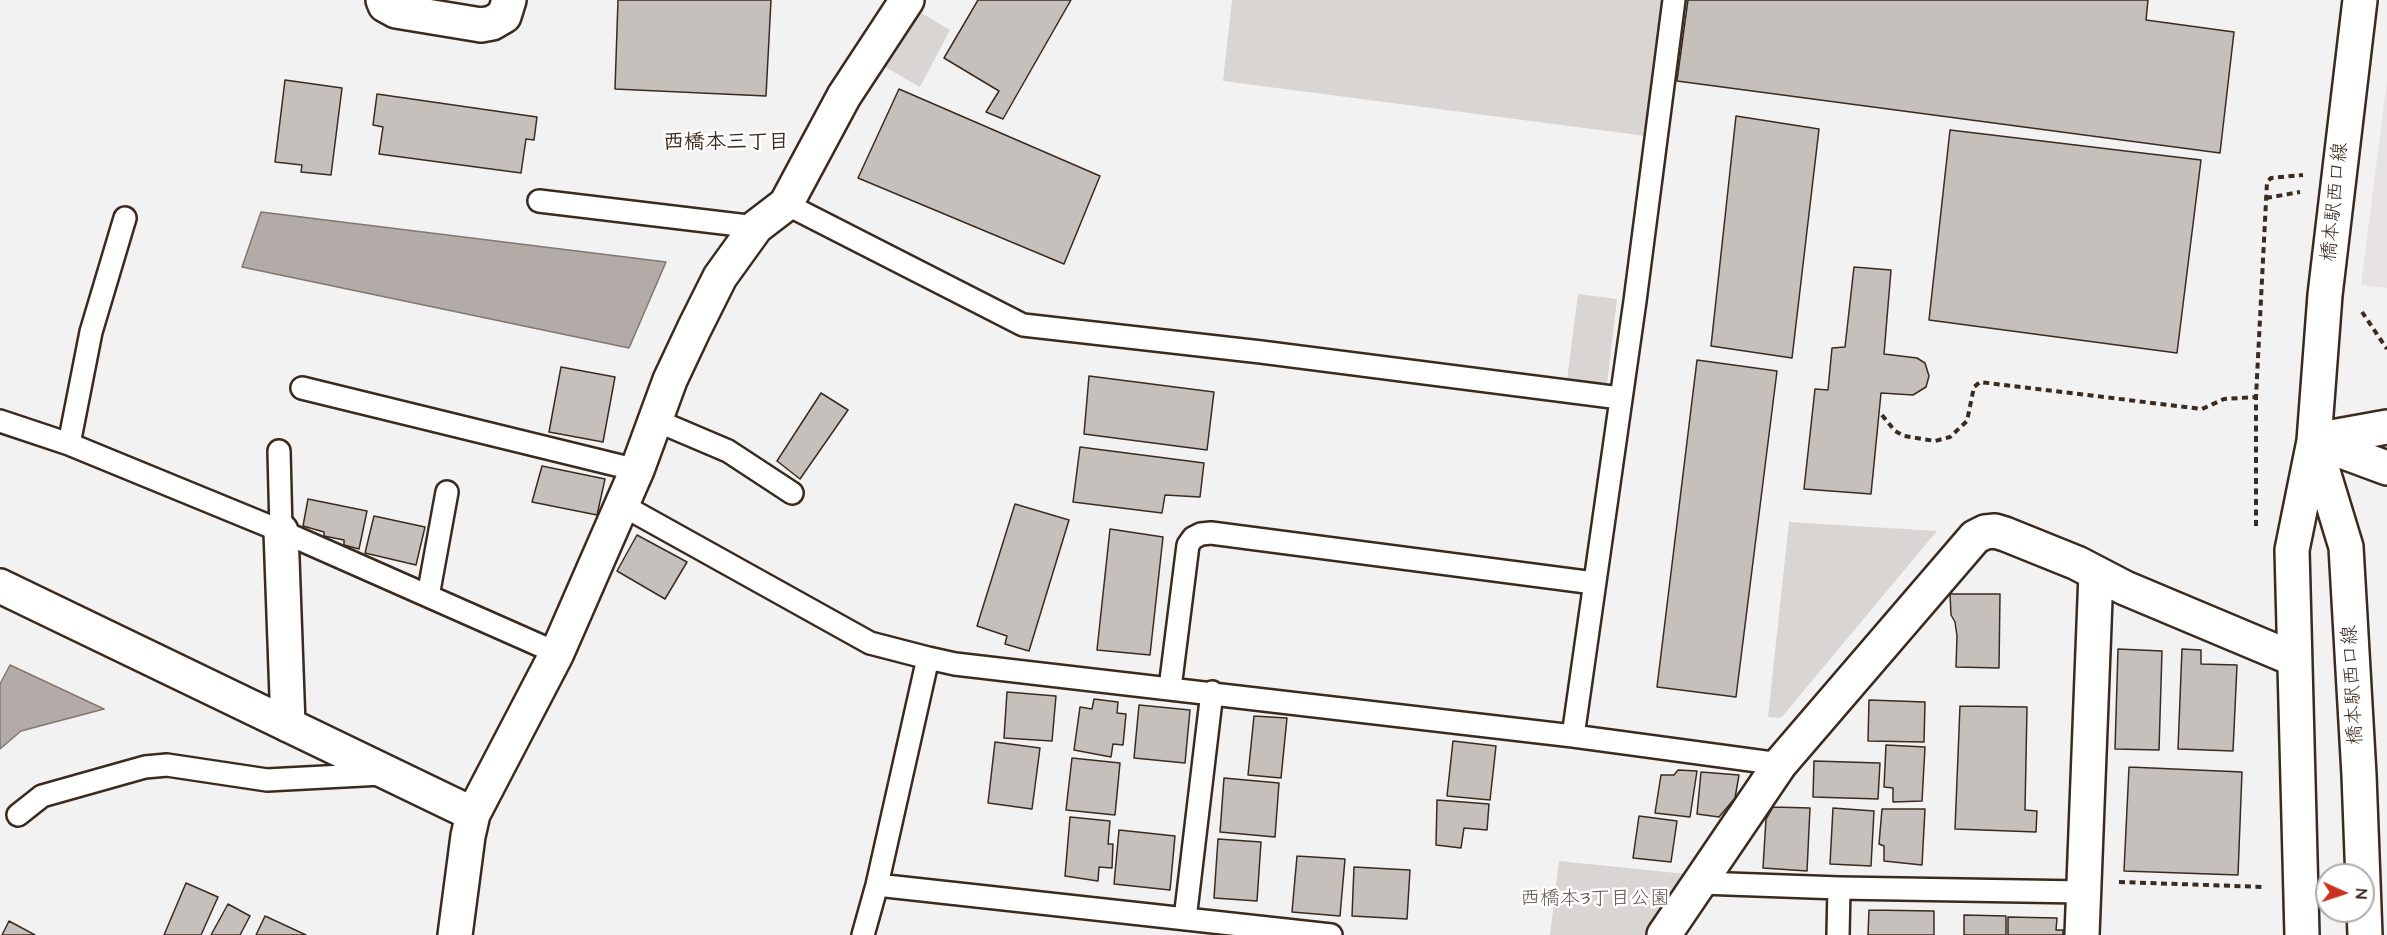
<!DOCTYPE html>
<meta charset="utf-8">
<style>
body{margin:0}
#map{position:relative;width:2387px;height:935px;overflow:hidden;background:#f3f2f2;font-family:"Architects Daughter",sans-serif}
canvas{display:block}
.north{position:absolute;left:2315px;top:863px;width:60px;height:60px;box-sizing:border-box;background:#fff;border:2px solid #b1aaa5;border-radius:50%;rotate:93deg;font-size:16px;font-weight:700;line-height:24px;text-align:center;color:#3b2a1e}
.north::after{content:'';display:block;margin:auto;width:21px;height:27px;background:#c8321e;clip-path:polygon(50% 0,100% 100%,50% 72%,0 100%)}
</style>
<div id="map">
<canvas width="2387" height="935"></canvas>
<div class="north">N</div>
</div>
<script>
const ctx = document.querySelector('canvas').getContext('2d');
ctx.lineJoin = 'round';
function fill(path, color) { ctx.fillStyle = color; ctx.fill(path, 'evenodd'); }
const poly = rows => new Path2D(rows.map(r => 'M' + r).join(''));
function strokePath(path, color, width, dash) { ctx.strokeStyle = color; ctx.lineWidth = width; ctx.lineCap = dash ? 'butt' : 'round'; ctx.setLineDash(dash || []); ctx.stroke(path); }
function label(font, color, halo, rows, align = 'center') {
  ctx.font = font + ' "Architects Daughter","Klee One",sans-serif'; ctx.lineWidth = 5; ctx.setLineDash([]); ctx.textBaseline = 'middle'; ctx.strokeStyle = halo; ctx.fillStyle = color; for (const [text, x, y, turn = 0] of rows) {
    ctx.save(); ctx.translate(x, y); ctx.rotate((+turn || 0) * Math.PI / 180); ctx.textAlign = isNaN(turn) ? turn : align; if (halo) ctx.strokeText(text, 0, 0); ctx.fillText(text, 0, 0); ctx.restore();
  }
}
const built = poly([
 [2387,80,2387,288,2361,285]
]);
const green = poly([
 [1232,0,1663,0,1646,136,1223,81],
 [913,8,950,30,920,87,878,63],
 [1578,294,1617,299,1607,385,1567,380],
 [1789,522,1937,531,1781,718,1768,717],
 [1559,861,1686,874,1647,935,1550,935]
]);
const water = poly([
 [261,212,666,262,629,348,242,267,261,212],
 [10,665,104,709,21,731,0,749,0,684,10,665]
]);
const building = poly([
 [618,0,771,0,766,96,615,89,618,0],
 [978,0,1071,0,1003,119,986,112,999,91,944,58,978,0],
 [1688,0,2148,0,2146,20,2234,32,2220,153,1677,81,1688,0],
 [285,80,342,88,331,175,301,172,302,165,275,162,285,80],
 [899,89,1100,176,1064,264,858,178,899,89],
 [377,94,537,117,534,140,526,139,521,173,379,154,383,127,373,125,377,94],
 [1736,116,1819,129,1792,358,1711,346,1736,116],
 [1950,130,2201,160,2177,353,1929,320,1950,130],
 [1854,267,1891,270,1884,354,1917,358,1925,363,1929,376,1926,387,1913,395,1881,393,1871,494,1804,489,1815,389,1828,390,1832,348,1845,347,1854,267],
 [1697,360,1777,371,1736,697,1657,687,1697,360],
 [561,367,615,377,603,442,549,432,561,367],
 [1089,376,1214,392,1207,450,1084,434,1089,376],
 [821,393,848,410,800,479,777,461,821,393],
 [1080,447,1204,463,1200,497,1165,495,1162,513,1073,502,1080,447],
 [542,466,605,479,597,515,532,502,542,466],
 [308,499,367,511,359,549,344,545,344,540,324,536,324,532,303,526,308,499],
 [1015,504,1069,520,1029,651,1005,644,1007,636,977,626,1015,504],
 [374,516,425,527,416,565,365,553,374,516],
 [1110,529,1163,537,1150,655,1097,650,1110,529],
 [637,535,687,562,665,599,617,571,637,535],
 [1950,594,2000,594,1999,668,1956,667,1957,636,1955,622,1951,615,1950,594],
 [2118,649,2162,651,2159,750,2115,749,2118,649],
 [2182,649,2201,650,2201,664,2237,665,2233,751,2178,749,2182,649],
 [1007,692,1056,696,1052,741,1004,738,1007,692],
 [1094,699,1118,702,1117,713,1126,714,1123,745,1113,744,1111,757,1074,750,1080,707,1092,709,1094,699],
 [1869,700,1925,702,1924,742,1868,741,1869,700],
 [1139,705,1190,710,1185,763,1134,758,1139,705],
 [1960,706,2027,707,2025,810,2037,811,2036,832,1955,829,1960,706],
 [1254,716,1287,718,1281,778,1248,775,1254,716],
 [1453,741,1496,746,1490,800,1447,796,1453,741],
 [995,742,1040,748,1032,809,988,803,995,742],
 [1886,745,1925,747,1922,801,1893,802,1893,788,1884,787,1886,745],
 [1072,758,1120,763,1115,815,1066,810,1072,758],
 [1814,761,1880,763,1878,799,1813,797,1814,761],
 [2129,767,2242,772,2238,875,2124,871,2129,767],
 [1678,770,1697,771,1690,817,1655,813,1661,775,1674,775,1678,770],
 [1701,772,1739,775,1735,798,1719,817,1697,814,1701,772],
 [1224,778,1279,783,1275,837,1220,832,1224,778],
 [1437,800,1489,804,1487,830,1464,828,1461,848,1436,845,1437,800],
 [1773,807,1810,808,1807,871,1763,868,1766,819,1773,807],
 [1833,808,1874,811,1871,866,1830,864,1833,808],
 [1882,809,1925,809,1922,865,1884,861,1884,846,1879,844,1882,809],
 [1639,816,1677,821,1671,862,1633,858,1639,816],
 [1070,817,1110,821,1108,844,1113,844,1112,868,1099,867,1098,881,1065,876,1070,817],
 [1119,830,1175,836,1170,890,1114,884,1119,830],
 [1218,839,1261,842,1257,901,1214,898,1218,839],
 [1297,856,1345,859,1340,916,1292,912,1297,856],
 [1354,867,1410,870,1407,919,1352,916,1354,867],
 [186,883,218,897,201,935,164,935,186,883],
 [228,904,250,916,240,935,211,935,228,904],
 [1869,910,1934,911,1934,935,1868,935,1869,910],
 [1964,915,2006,916,2006,935,1964,935,1964,915],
 [265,916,306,935,256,935,265,916],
 [2008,917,2057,918,2056,930,2063,930,2063,935,2008,935,2008,917],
 [9,921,35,935,2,935,9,921]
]);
const path = poly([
 [2266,198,2300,192],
 [2362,312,2387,349],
 [1882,415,1895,431,1904,436,1935,441,1950,437,1967,421,1974,387,1980,382,2202,409,2224,399,2256,397],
 [2256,526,2256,397,2267,182,2271,178,2303,175],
 [2119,882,2265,887]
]);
const service = poly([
 [539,201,756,227],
 [786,204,1023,325,1261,352,1620,398],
 [125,218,91,332,69,444,281,531,557,653],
 [302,388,637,470],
 [655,420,728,451,792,493],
 [0,421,69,444],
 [279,451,281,531],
 [622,505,870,643,928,658,955,664,1573,736,1780,764],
 [428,596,447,492],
 [1170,688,1188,545,1193,538,1201,534,1211,533,1594,583],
 [1573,736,1635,301,1674,0],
 [18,815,42,796,145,767,167,765,267,780,382,774],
 [1701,883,1839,888,2083,892],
 [877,885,1331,935],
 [1185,919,1212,692],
 [863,935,877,885,928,658],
 [1838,935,1839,888]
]);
const minor = poly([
 [383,0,385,5,396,11,481,25,492,23,504,16,509,0],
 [281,531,288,725],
 [0,586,473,814],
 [455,935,468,836,473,814,557,653,637,470,670,380,694,329,720,277,756,227,786,204,844,96,907,0],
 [1664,935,1780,764,1975,537,1985,532,1995,531,2005,534,2077,563,2125,588,2294,659],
 [2082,935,2096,573]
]);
const tertiary = poly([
 [2315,440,2387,427],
 [2314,441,2387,468],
 [2315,445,2346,547,2359,775,2365,935],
 [2302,935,2292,550,2314,441,2325,295,2360,0]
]);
const streetNames = [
 ["橋本駅西口線",2336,202,-84],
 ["橋本駅西口線",2354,685,-93]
];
const parkNames = [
 ["西橋本3丁目公園",1595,900]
];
const neighbourhoodNames = [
 ["西橋本三丁目",726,144]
];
fill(built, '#e6e3e2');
fill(green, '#d8d5d2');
fill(water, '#b2aba7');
strokePath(water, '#827770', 1.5);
fill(building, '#c6c0bd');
strokePath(building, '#3b2a1e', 1.5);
strokePath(service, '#3b2a1e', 26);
strokePath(minor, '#3b2a1e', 38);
strokePath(tertiary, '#3b2a1e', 38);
strokePath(path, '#3b2a1e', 4, [6, 4.5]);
strokePath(service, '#fff', 21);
strokePath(minor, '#fff', 33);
strokePath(tertiary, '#fff', 33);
label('20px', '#3b2a1e', '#fff', streetNames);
label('20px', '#62554b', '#fff', parkNames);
label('bold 21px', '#3b2a1e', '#fff', neighbourhoodNames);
</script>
